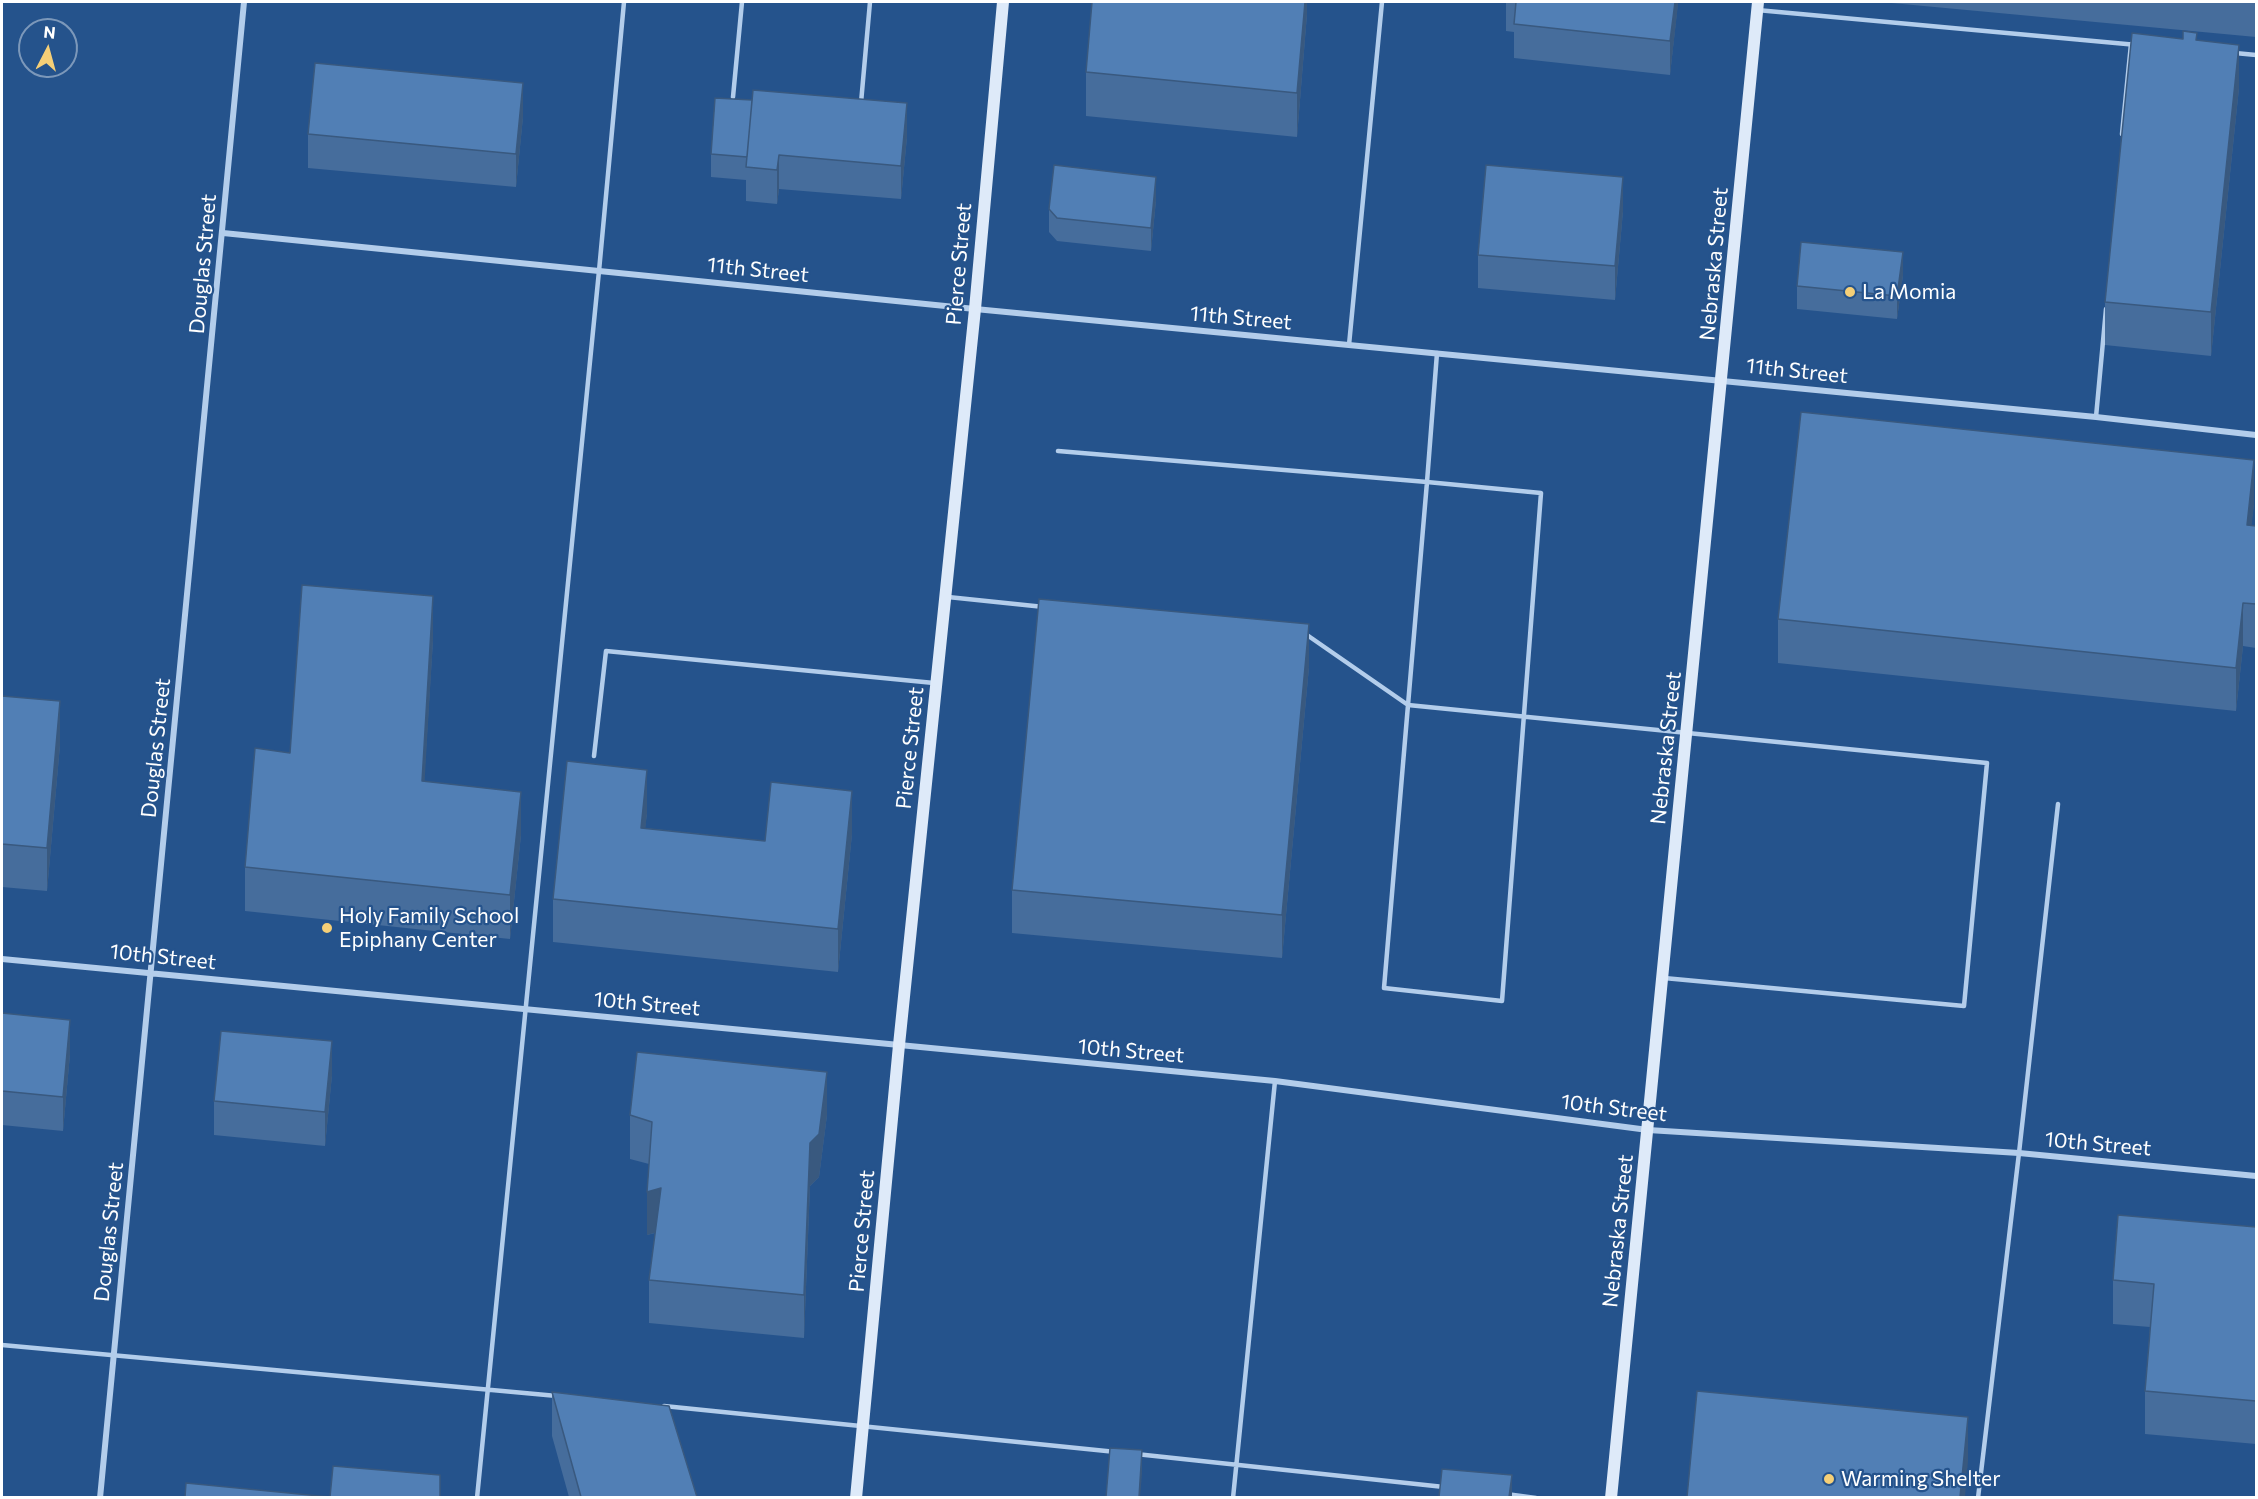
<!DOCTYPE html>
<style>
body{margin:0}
#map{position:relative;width:2258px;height:1499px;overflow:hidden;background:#25538c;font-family:Commissioner,sans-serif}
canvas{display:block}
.frame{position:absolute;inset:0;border:3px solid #fff;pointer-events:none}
.north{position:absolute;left:18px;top:18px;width:60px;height:60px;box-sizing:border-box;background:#25538c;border:2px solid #7c98ba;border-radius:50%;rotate:6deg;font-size:16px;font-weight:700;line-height:24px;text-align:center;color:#fff}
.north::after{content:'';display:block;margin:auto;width:21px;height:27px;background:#f5cf77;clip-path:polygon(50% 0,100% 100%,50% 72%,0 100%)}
</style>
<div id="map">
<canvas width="2258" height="1499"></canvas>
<div class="frame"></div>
<div class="north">N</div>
</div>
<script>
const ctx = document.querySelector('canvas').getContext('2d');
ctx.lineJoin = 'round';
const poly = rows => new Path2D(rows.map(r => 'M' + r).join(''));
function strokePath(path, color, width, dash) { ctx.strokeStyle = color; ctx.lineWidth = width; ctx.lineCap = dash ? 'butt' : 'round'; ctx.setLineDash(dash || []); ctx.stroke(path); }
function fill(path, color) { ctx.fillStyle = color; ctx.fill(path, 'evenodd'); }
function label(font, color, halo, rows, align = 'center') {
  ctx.font = font + ' Commissioner,sans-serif'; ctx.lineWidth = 4.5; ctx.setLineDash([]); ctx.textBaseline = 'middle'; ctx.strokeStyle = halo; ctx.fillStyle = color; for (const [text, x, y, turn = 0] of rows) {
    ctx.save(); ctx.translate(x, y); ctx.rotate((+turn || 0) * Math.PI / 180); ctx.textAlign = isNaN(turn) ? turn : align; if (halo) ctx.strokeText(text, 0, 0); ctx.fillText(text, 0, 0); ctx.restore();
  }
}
const service = poly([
 [1757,10,2137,45],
 [2235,53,2256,55],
 [733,97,742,2],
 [861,103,870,2],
 [2122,134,2131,44],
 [1349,345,1382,2],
 [2096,417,2106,309],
 [1058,451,1427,482,1541,493,1502,1001,1384,988,1408,705,1427,482,1437,353],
 [948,597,1044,607],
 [1303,634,1307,635,1408,705,1987,763,1964,1006,1664,978],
 [594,756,606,651,934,683],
 [2,1345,557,1396],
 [664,1406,1116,1452],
 [1136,1454,1444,1487],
 [1506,1494,1536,1498],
 [477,1498,599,271,624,2],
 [1233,1498,1275,1081],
 [1978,1498,2019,1153,2058,804]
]);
const minor = poly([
 [223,233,975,309,2096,417,2256,435],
 [2,959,1275,1081,1648,1130,2019,1153,2256,1176],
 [100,1498,244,2]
]);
const secondary = poly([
 [856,1498,899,1045,975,309,1003,2],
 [1611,1498,1758,2]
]);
const wall = poly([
 [1307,2,1307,14,1297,137,1086,116,1086,72],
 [1506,2,1678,2,1670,75,1514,58,1514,32,1506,31],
 [1881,2,2256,2,2256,37],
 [2197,40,2239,88,2211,356,2105,345,2105,302],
 [523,117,516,187,308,168,308,134],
 [907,137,901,199,779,189,777,204,746,201,746,180,711,177,711,154],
 [1156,200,1151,251,1057,241,1049,232,1049,209],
 [1623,211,1615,300,1478,288,1478,255],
 [1903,275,1897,319,1797,309,1797,286],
 [2254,504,2251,525,2256,526,2256,648,2243,646,2236,711,1778,663,1778,619],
 [433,640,424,782,521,835,510,939,245,911,245,867,290,753],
 [1309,667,1282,958,1012,933,1012,890],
 [2,696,60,745,47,891,2,887],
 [647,813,645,828,765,841,852,834,838,972,553,942,553,899],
 [2,1013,70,1054,63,1131,2,1125],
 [332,1075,325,1146,214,1135,214,1101],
 [630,1115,827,1115,819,1177,810,1186,804,1338,649,1323,649,1280,655,1233,647,1235,649,1164,630,1159],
 [2256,1227,2256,1444,2145,1434,2145,1391,2150,1327,2113,1324,2113,1280],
 [552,1392,697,1497,569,1497,552,1436]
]);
const shadedWall = poly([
 [1305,2,1307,2,1307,14,1297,137,1297,93],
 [1675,2,1678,2,1678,5,1670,75,1670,41],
 [2239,45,2239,88,2211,356,2211,312],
 [523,83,523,117,516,187,516,154],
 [907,103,907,137,901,199,901,166],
 [779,155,779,189,777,204,777,170],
 [1156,177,1156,200,1151,251,1151,228],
 [1623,177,1623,211,1615,300,1615,266],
 [1903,252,1903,275,1897,319,1897,296],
 [2254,460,2254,504,2247,568,2247,525],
 [433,596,433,640,422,825,422,781],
 [2243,603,2243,646,2236,711,2236,668],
 [1309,624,1309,667,1282,958,1282,915],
 [60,701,60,745,47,891,47,848],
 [647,770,647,813,641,871,641,828],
 [852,791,852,834,838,972,838,929],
 [521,792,521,835,510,939,510,895],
 [70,1020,70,1054,63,1131,63,1097],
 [332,1041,332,1075,325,1146,325,1112],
 [827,1072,827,1115,819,1177,810,1186,804,1338,804,1295,810,1143],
 [661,1188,661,1231,647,1235,647,1192],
 [1968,1417,1968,1461,1965,1497,1960,1497],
 [1142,1450,1142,1474,1140,1497,1139,1497],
 [1512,1475,1512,1497,1509,1497]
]);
const building = poly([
 [1092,2,1305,2,1297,93,1086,72,1092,2],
 [1516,2,1675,2,1670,41,1514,24,1516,2],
 [2183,31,2197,33,2196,40,2239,45,2211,312,2105,302,2132,33,2183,39,2183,31],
 [315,63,523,83,516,154,308,134,315,63],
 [753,90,907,103,901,166,779,155,777,170,746,167,753,90],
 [715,98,752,100,747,157,711,154,715,98],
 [1054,165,1156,177,1151,228,1057,218,1049,209,1054,165],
 [1486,165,1623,177,1615,266,1478,255,1486,165],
 [1801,242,1903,252,1897,296,1797,286,1801,242],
 [1801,412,2254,460,2247,525,2256,526,2256,604,2243,603,2236,668,1778,619,1801,412],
 [302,585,433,596,422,781,521,792,510,895,245,867,255,748,290,753,302,585],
 [1039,599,1309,624,1282,915,1012,890,1039,599],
 [2,696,60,701,47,848,2,844,2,696],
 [567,761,647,770,641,828,765,841,771,782,852,791,838,929,553,899,567,761],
 [2,1013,70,1020,63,1097,2,1091,2,1013],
 [221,1031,332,1041,325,1112,214,1101,221,1031],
 [637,1052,827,1072,819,1134,810,1143,804,1295,649,1280,661,1188,647,1192,652,1122,630,1115,637,1052],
 [2118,1215,2256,1227,2256,1401,2145,1391,2154,1284,2113,1280,2118,1215],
 [1697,1391,1968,1417,1960,1497,1687,1497,1697,1391],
 [552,1392,669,1406,697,1497,581,1497,552,1392],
 [1110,1448,1142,1450,1139,1497,1106,1497,1110,1448],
 [333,1466,440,1475,440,1497,185,1497,186,1483,330,1497,333,1466],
 [1442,1469,1512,1475,1509,1497,1439,1497,1442,1469]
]);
const markers = [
 [1850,292,6,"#f5cf77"],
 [327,928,6,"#f5cf77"],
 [1829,1479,6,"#f5cf77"]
];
const streetNames = [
 ["Douglas Street",203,264,-85],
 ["Pierce Street",959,264,-85],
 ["Nebraska Street",1714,264,-85],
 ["11th Street",758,270,6],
 ["11th Street",1241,318,5],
 ["11th Street",1797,371,6],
 ["Douglas Street",156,748,-84],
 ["Pierce Street",910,748,-84],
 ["Nebraska Street",1666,748,-84],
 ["10th Street",163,957,6],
 ["10th Street",647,1004,5],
 ["10th Street",1131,1051,5],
 ["10th Street",1614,1108,7],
 ["10th Street",2098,1144,5],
 ["Pierce Street",862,1231,-85],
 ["Nebraska Street",1618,1231,-84],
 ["Douglas Street",109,1232,-84]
];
const poiNames = [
 ["La Momia",1862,292],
 ["Holy Family School",339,916],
 ["Epiphany Center",339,940],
 ["Warming Shelter",1841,1479]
];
strokePath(service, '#b3cdeb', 4.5);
strokePath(minor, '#b3cdeb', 6);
strokePath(secondary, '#deeaf9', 12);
fill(wall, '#466d9c');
fill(shadedWall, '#39597f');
fill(building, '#517fb5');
strokePath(building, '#39597f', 1.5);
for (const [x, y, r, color] of markers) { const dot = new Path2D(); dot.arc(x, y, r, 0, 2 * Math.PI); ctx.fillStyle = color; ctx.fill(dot); strokePath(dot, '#25538c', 2); }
label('21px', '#fff', '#25538c', streetNames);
label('21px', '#fff', '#25538c', poiNames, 'left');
</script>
